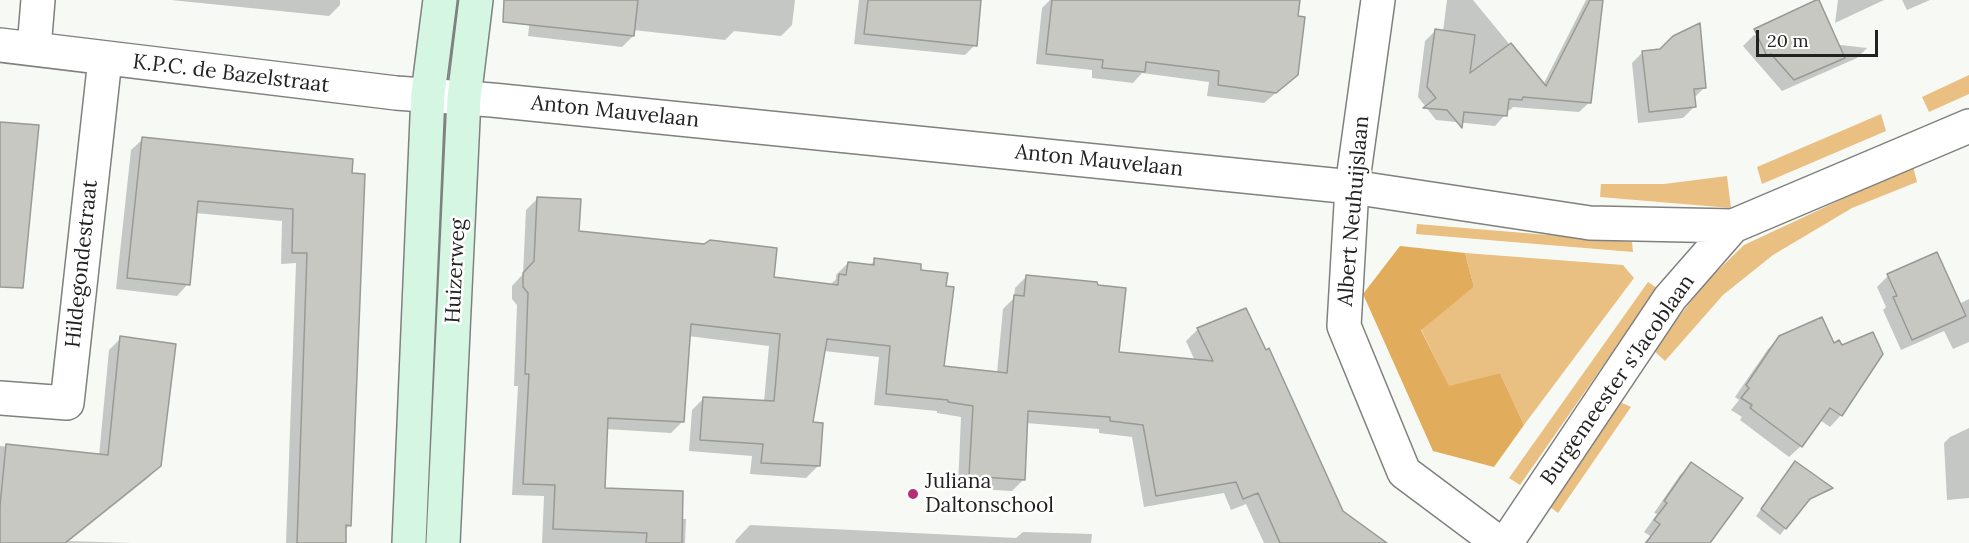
<!DOCTYPE html>
<style>
body{margin:0}
#map{position:relative;width:1969px;height:543px;overflow:hidden;background:#f7f9f5;font-family:Lora,serif}
canvas{display:block}
.scale{position:absolute;left:1756px;top:30px;width:122px;height:27px;box-sizing:border-box;border:3px solid #222221;border-top:0;padding-left:8px;font-size:18px;line-height:21px;white-space:nowrap;color:#222221;-webkit-text-stroke:4px #fff;paint-order:stroke}
</style>
<div id="map">
<canvas width="1969" height="543"></canvas>
<div class="scale">20 m</div>
</div>
<script>
const ctx = document.querySelector('canvas').getContext('2d');
ctx.lineJoin = 'round';
function fill(path, color) { ctx.fillStyle = color; ctx.fill(path, 'evenodd'); }
const poly = rows => new Path2D(rows.map(r => 'M' + r).join(''));
function strokePath(path, color, width, dash) { ctx.strokeStyle = color; ctx.lineWidth = width; ctx.lineCap = dash ? 'butt' : 'round'; ctx.setLineDash(dash || []); ctx.stroke(path); }
function label(font, color, halo, rows, align = 'center') {
  ctx.font = font + ' Lora,serif'; ctx.lineWidth = 5; ctx.setLineDash([]); ctx.textBaseline = 'middle'; ctx.strokeStyle = halo; ctx.fillStyle = color; for (const [text, x, y, turn = 0] of rows) {
    ctx.save(); ctx.translate(x, y); ctx.rotate((+turn || 0) * Math.PI / 180); ctx.textAlign = isNaN(turn) ? turn : align; if (halo) ctx.strokeText(text, 0, 0); ctx.fillText(text, 0, 0); ctx.restore();
  }
}
const green = poly([
 [1969,75,1969,94,1929,112,1922,97],
 [1881,114,1886,131,1762,184,1757,167],
 [1913,166,1917,182,1852,208,1773,255,1723,295,1665,361,1653,350,1706,282,1744,245],
 [1727,176,1731,208,1600,197,1601,184,1664,184],
 [1417,224,1632,242,1633,252,1416,234],
 [1465,253,1623,265,1634,278,1524,425,1500,373,1449,387,1421,329,1474,287],
 [1648,282,1657,288,1520,485,1509,478],
 [1620,402,1631,407,1558,513,1549,506]
]);
const forest = poly([
 [1400,246,1465,253,1474,287,1421,330,1449,386,1500,373,1524,425,1494,467,1433,451,1363,294]
]);
const shadow = poly([
 [171,0,340,0,340,5,329,16],
 [532,0,795,0,792,25,781,36,734,31,725,40,633,30,633,36,622,47,528,36],
 [859,0,980,0,975,45,965,55,854,44],
 [1050,0,1298,0,1297,75,1264,103,1207,96,1209,82,1142,73,1133,83,1092,78,1092,70,1036,64,1042,8],
 [1447,0,1473,0,1543,85,1586,0,1602,0,1590,102,1579,112,1513,107,1510,110,1506,110,1505,115,1495,126,1436,120,1418,97,1425,41,1436,30,1443,31],
 [1838,0,1884,0,1835,23],
 [1902,0,1930,0,1907,10],
 [1754,35,1867,48,1857,58,1782,91,1743,46],
 [1643,52,1705,87,1693,99,1694,107,1683,118,1638,123,1632,63],
 [143,139,351,160,350,525,344,531,343,543,286,543,296,263,281,264,282,221,195,213,188,284,177,296,116,289,131,150],
 [538,198,578,232,772,279,829,286,836,279,836,275,848,263,869,266,875,260,942,367,997,373,1003,309,1014,298,1015,288,1027,276,1118,354,1195,361,1186,341,1198,329,1245,310,1357,543,1264,543,1246,504,1231,510,1224,493,1144,507,1132,437,1099,433,1099,429,1026,423,1024,479,1012,491,958,488,961,417,937,413,937,411,874,405,879,357,824,351,811,424,818,466,806,478,750,474,752,456,689,451,692,410,704,398,764,402,769,346,688,336,683,421,671,433,606,429,603,490,681,519,686,519,685,543,542,543,544,496,512,495,518,386,514,386,517,305,512,299,512,286,523,274,526,210],
 [1888,276,1959,304,1969,299,1969,342,1953,349,1944,331,1901,350,1883,310,1886,307,1877,287],
 [1780,337,1841,347,1841,415,1830,427,1820,420,1801,446,1789,457,1740,420,1742,417,1731,410,1739,400,1735,397,1768,349],
 [121,338,160,466,148,478,69,541,131,543,0,543,0,446,99,456,109,350],
 [1969,428,1969,498,1947,500,1944,443,1950,437],
 [1795,463,1816,489,1780,535,1756,516],
 [1692,464,1708,543,1644,543,1650,536,1644,532,1657,514,1654,513,1680,475],
 [750,525,1016,538,1023,532,1092,534,1091,543,735,543,736,540]
]);
const building = poly([
 [504,0,638,0,634,36,503,22,504,0],
 [868,0,981,0,977,46,864,34,868,0],
 [1052,0,1300,0,1298,16,1305,17,1298,75,1276,93,1218,85,1219,71,1146,62,1145,72,1102,68,1103,60,1046,54,1052,0],
 [1590,0,1603,0,1591,103,1523,97,1522,100,1509,99,1507,116,1464,112,1462,128,1447,110,1423,108,1436,98,1427,87,1435,29,1475,35,1470,73,1511,43,1546,86,1590,0],
 [1816,0,1819,0,1845,58,1794,80,1771,54,1767,56,1754,29,1816,0],
 [1700,23,1706,88,1694,89,1696,107,1649,112,1642,51,1660,49,1673,36,1700,23],
 [0,122,39,125,23,288,0,287,0,122],
 [142,137,353,159,352,173,365,174,351,526,346,525,346,543,297,543,307,253,292,253,293,209,198,201,190,285,127,278,142,137],
 [537,197,581,199,579,231,704,244,710,240,777,248,774,277,838,285,839,274,846,275,848,262,874,265,874,258,921,264,921,270,948,273,946,286,954,287,944,366,1007,373,1014,295,1024,296,1026,275,1097,282,1098,285,1126,288,1119,352,1213,361,1197,328,1246,308,1266,350,1269,348,1343,511,1387,543,1280,543,1258,493,1243,499,1236,482,1156,496,1143,425,1110,421,1110,417,1028,411,1025,480,969,476,973,406,948,402,948,400,886,394,890,346,827,339,813,422,823,423,820,466,761,463,763,444,700,440,703,397,774,401,780,334,691,324,684,422,608,418,605,488,683,491,682,543,646,543,647,533,553,529,555,485,523,484,529,374,525,374,528,293,523,287,523,273,534,261,537,197],
 [1937,252,1966,316,1912,340,1893,297,1897,296,1887,274,1937,252],
 [1822,317,1834,343,1839,340,1842,345,1873,332,1883,354,1842,416,1830,408,1802,447,1750,408,1752,405,1741,398,1749,388,1746,385,1779,336,1822,317],
 [120,336,176,344,161,466,65,543,0,543,0,506,6,444,108,455,120,336],
 [1795,461,1833,488,1810,499,1786,529,1761,509,1795,461],
 [1691,462,1743,498,1710,543,1646,543,1660,524,1654,520,1667,503,1664,501,1691,462]
]);
const minor = poly([
 [1378,0,1352,187,1344,326,1404,472,1499,543],
 [0,45,396,93,492,100,1352,187,1590,223,1733,226],
 [34,48,38,0],
 [0,398,67,403,105,59],
 [1506,543,1670,298,1733,226,1969,126]
]);
const secondary = poly([
 [409,543,428,94,440,0],
 [443,543,464,98,476,0]
]);
const markers = [
 [913,494,6,"#b42f75"]
];
const streetNames = [
 ["K.P.C. de Bazelstraat",231,74,7],
 ["Anton Mauvelaan",615,112,6],
 ["Anton Mauvelaan",1099,161,6],
 ["Albert Neuhuijslaan",1354,211,-85],
 ["Hildegondestraat",82,264,-84],
 ["Huizerweg",456,271,-87],
 ["Burgemeester s'Jacoblaan",1618,380,-55]
];
const poiNames = [
 ["Juliana",925,482],
 ["Daltonschool",925,506]
];
fill(green, '#eabf82');
fill(forest, '#e2ac5d');
fill(shadow, '#0003');
fill(building, '#c8c8c3');
strokePath(building, '#999995', 1.5);
strokePath(minor, '#7f817e', 36);
strokePath(secondary, '#7f817e', 36);
strokePath(minor, '#fff', 33);
strokePath(secondary, '#d6f6e4', 33);
for (const [x, y, r, color] of markers) { const dot = new Path2D(); dot.arc(x, y, r, 0, 2 * Math.PI); ctx.fillStyle = color; ctx.fill(dot); strokePath(dot, '#fff', 2); }
label('21px', '#222221', '#fff', streetNames);
label('21px', '#222221', '#fff', poiNames, 'left');
</script>
